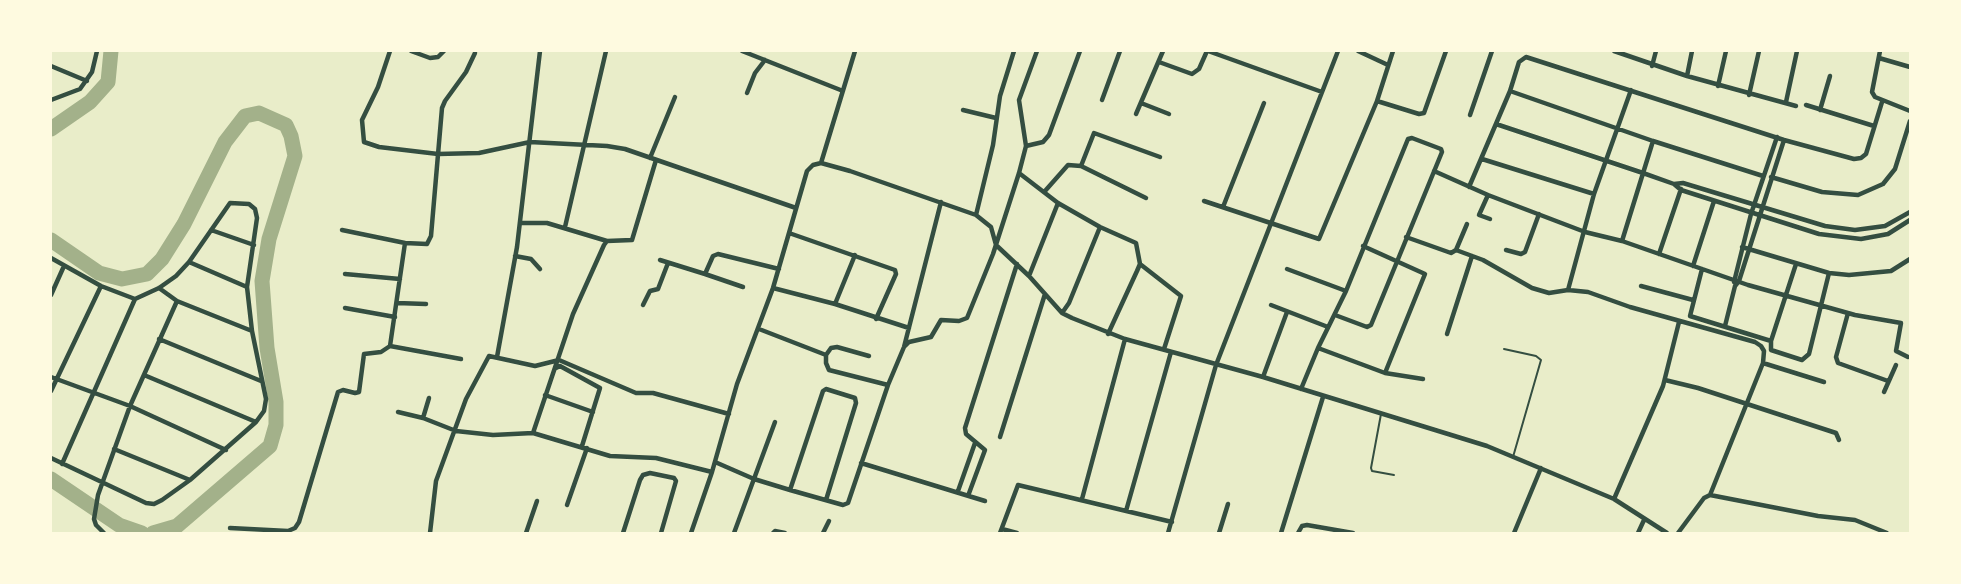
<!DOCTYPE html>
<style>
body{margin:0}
#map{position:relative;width:1961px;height:584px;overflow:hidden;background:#e9edc9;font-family:Inter,sans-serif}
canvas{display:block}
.frame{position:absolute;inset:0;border:52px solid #fefae0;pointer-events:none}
</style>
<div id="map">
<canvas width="1961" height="584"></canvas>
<div class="frame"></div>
</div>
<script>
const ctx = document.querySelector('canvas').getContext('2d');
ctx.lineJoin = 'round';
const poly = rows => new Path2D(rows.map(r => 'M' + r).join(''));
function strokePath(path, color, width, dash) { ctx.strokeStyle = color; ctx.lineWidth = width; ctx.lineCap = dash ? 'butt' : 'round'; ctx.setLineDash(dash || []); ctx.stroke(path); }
const river = poly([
 [51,129,90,102,108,82,111,51],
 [51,240,99,273,122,279,147,274,162,259,184,224,225,142,245,116,259,113,286,125,291,136,295,156,269,239,262,281,267,348,276,402,276,425,270,446,177,526,153,533],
 [51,479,119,525,142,533]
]);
const service = poly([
 [1504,349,1536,356,1541,360,1513,457],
 [1381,414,1371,468,1372,471,1394,475]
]);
const minor = poly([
 [390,51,378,87,362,120,364,142,379,147,438,154,479,153,530,142,607,146,625,149,796,208],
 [411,51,430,58,438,57,444,51],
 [742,51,843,91],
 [1208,51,1322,92],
 [1358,51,1388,65],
 [1614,51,1687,76,1796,106],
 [1880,51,1872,92,1875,97,1910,111],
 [1879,58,1910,67],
 [1159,62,1192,74,1199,69,1207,51],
 [51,66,87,81],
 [1652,66,1656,51],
 [1687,76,1692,51],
 [1718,86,1726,51],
 [1510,91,1653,141,1763,176],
 [747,93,755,73,765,60],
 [1749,95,1759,51],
 [51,100,80,89,92,72,97,51],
 [1102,100,1120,51],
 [1377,101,1419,114,1424,113,1446,51],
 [1786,102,1797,51],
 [1141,103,1169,114],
 [1806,105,1874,126],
 [963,110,996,118],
 [1820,110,1830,76],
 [1136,114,1163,51],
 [1470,115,1492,51],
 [1496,124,1643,173,1674,184,1681,190,1819,234,1861,239,1888,234,1910,220],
 [1026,146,1043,142,1049,135,1080,51],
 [650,158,675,97],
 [1482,159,1594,194],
 [821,163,855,51],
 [1081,166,1146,198],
 [1434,171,1488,195,1585,232,1622,241,1748,285,1855,315,1901,323,1896,351,1908,357],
 [1019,173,1058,203,1100,227,1136,243,1140,264,1137,271,1108,334],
 [1771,177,1822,192,1858,195,1883,184,1895,169,1910,121],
 [1674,184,1683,183,1825,226,1855,230,1885,226,1910,212],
 [1469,187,1510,91,1519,62,1526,57,1784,140,1854,159,1861,158,1866,154,1882,102],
 [1045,191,1068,165,1081,166,1094,133,1160,157],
 [1488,195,1479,215,1490,219],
 [1204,201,1319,239,1377,101,1393,51],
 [1223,207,1264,103],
 [976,215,993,145,1000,96,1014,51],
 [520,223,547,223,607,241],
 [565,227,606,51],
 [211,230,254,245],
 [342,230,405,243],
 [789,233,895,270,896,274,876,319],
 [1406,237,1451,253,1456,250,1467,224],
 [1622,241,1653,141],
 [1363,246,1425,274,1385,373],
 [1742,247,1829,273,1849,275,1891,271,1910,259],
 [1456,250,1483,260,1532,288,1549,293,1568,290,1588,292,1630,307,1755,342,1761,346,1764,351,1763,363,1710,495],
 [1506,250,1521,254,1525,252,1539,214],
 [1659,254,1681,189],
 [515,256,531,259,540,269],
 [51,258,101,286,135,299,159,288,176,276,189,262,230,203,249,204,255,209,257,218,247,287,252,331,266,399,264,411,256,422,190,480,162,500,154,504,146,503,51,458],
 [660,260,705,274,713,256,718,254,779,269],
 [189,262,247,287],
 [1140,264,1181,296,1164,349],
 [1693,266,1714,201],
 [1287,269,1346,291],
 [1702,269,1690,316,1771,341,1771,350,1802,360,1809,354,1829,273],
 [345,274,400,279],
 [705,274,743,287],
 [1029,276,1058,203],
 [1734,282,1751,214,1777,137],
 [1641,286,1693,300],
 [159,288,177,301,252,331],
 [773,288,835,304,909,328],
 [1568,290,1594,194,1631,90],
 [51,295,64,266],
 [397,303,426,304],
 [835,304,855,255],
 [643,305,650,291,658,289,668,263],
 [1271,305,1328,327],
 [345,308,395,317],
 [1062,313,1069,303,1100,227],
 [1848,313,1836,357,1838,363,1888,381],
 [1725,326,1735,286,1739,281,1784,140],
 [759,329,826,355,826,363,829,370,888,385],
 [1447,334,1472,256],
 [159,339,261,381],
 [1771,341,1796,264],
 [905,346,909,342,931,337,941,320,959,321,967,318,993,254,1019,173,1026,146,1019,100,1037,51],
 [1318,348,1385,373,1423,379],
 [826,355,831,348,837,347,869,356],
 [497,357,517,247,540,51],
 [461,359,390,346,405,243,427,244,431,236,442,108,445,101,466,72,475,53],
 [1763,363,1824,382],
 [556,368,560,366,600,388,582,446],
 [144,375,256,422],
 [51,377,130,406,226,450],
 [1263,377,1287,312],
 [1665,380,1698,388,1836,433,1839,440],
 [1301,389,1318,348,1346,291,1408,139,1412,138,1441,149,1442,152,1371,325,1367,327,1335,315],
 [51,391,101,286],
 [1884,392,1896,365],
 [545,395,593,412],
 [429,398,423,418,456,431,493,435,533,433,610,456,656,458,712,472],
 [398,412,423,418],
 [533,433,573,314,604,245,607,241,632,240,656,160],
 [1000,437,1045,294],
 [114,449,190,480],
 [715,462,754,479,790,490,843,505,848,503,888,385,904,347,941,202],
 [861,463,985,501],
 [62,464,135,299],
 [790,490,823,391,826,389,855,398,856,403,826,500],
 [958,491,975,443],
 [968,496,985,450,966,434,965,428,1017,264],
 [1082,499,1125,339],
 [1614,499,1663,386,1679,322],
 [567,505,587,448],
 [1126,511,1171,352],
 [230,528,288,531,295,528,299,522,338,392,343,390,355,393,359,392,364,354,381,352,390,346],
 [1002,529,1017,533],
 [104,533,96,525,94,519,98,495,130,406,177,301],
 [430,533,436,481,466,399,489,356,535,366,559,360,636,393,653,393,729,414],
 [526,533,537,501],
 [623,533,640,480,643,475,650,473,674,478,676,481,661,533],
 [691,533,712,472,737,384,773,288,807,171,813,165,821,163,850,171,976,215,991,227,996,245,1029,276,1062,313,1072,318,1125,339,1263,377,1487,446,1614,499,1667,533],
 [734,533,775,422],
 [773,533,775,531,785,533],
 [823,533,829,521],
 [1000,533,1018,485,1172,522],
 [1168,533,1216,365,1338,51],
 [1219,533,1228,504],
 [1281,533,1323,397],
 [1298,533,1302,526,1307,525,1353,533],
 [1514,533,1541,468],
 [1638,533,1644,520],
 [1678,533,1704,498,1710,495,1818,516,1855,520,1887,533]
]);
strokePath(river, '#a3b18a', 15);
strokePath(service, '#344e41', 2);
strokePath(minor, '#344e41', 4.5);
</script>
